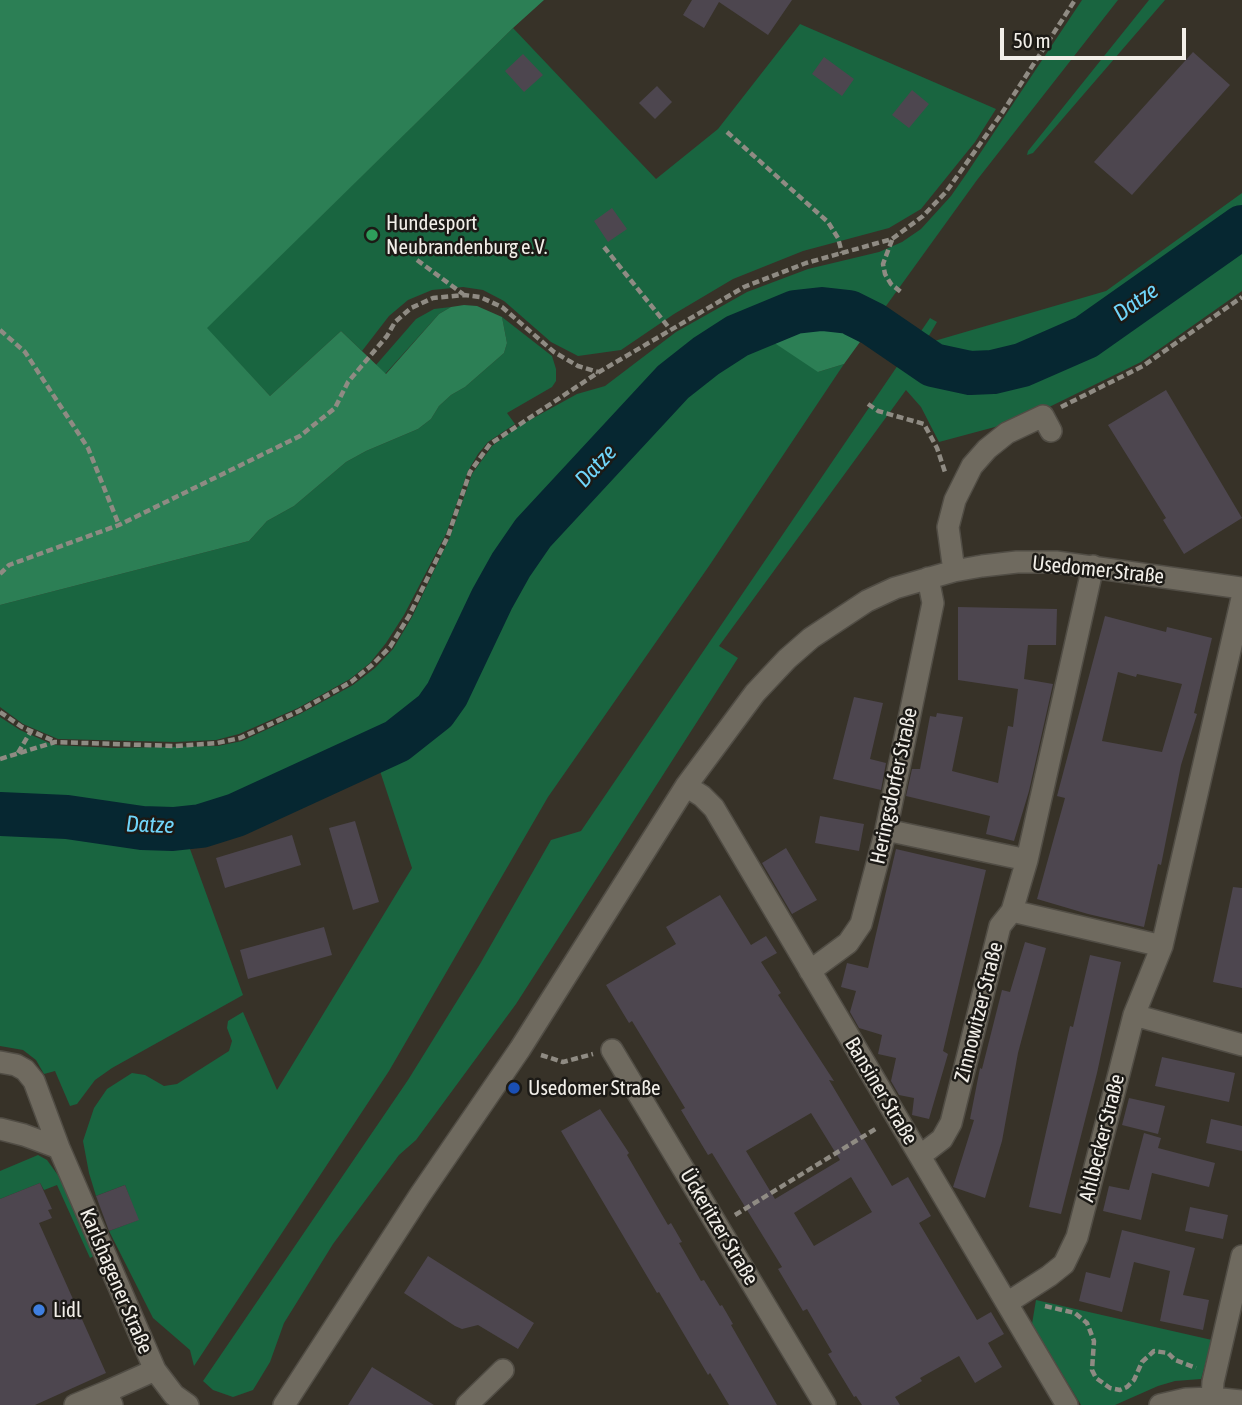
<!DOCTYPE html>
<meta charset="utf-8">
<style>
body{margin:0}
#map{position:relative;width:1242px;height:1405px;overflow:hidden;background:#373228;font-family:"Asap Condensed",sans-serif}
canvas{display:block}
.scale{position:absolute;left:1000px;top:28px;width:186px;height:32px;box-sizing:border-box;border:4px solid #f2efe9;border-top:0;padding-left:9px;font-size:21px;line-height:24px;white-space:nowrap;color:#f2efe9;-webkit-text-stroke:5px #1c1a16;paint-order:stroke}
</style>
<div id="map">
<canvas width="1242" height="1405"></canvas>
<div class="scale">50 m</div>
</div>
<script>
const ctx = document.querySelector('canvas').getContext('2d');
ctx.lineJoin = 'round';
function fill(path, color) { ctx.fillStyle = color; ctx.fill(path, 'evenodd'); }
const poly = rows => new Path2D(rows.map(r => 'M' + r).join(''));
function strokePath(path, color, width, dash) { ctx.strokeStyle = color; ctx.lineWidth = width; ctx.lineCap = dash ? 'butt' : 'round'; ctx.setLineDash(dash || []); ctx.stroke(path); }
function label(font, color, halo, rows, align = 'center') {
  ctx.font = font + ' "Asap Condensed",sans-serif'; ctx.lineWidth = 5; ctx.setLineDash([]); ctx.textBaseline = 'middle'; ctx.strokeStyle = halo; ctx.fillStyle = color; for (const [text, x, y, turn = 0] of rows) {
    ctx.save(); ctx.translate(x, y); ctx.rotate((+turn || 0) * Math.PI / 180); ctx.textAlign = isNaN(turn) ? turn : align; if (halo) ctx.strokeText(text, 0, 0); ctx.fillText(text, 0, 0); ctx.restore();
  }
}
const green = poly([
 [1082,0,1118,0,977,180,873,324,849,312,818,372,844,364,709,566,548,797,389,1071,194,1366,190,1350,153,1318,109,1231,138,1220,125,1185,96,1196,89,1173,83,1141,94,1108,107,1089,132,1073,145,1075,164,1086,177,1084,229,1051,232,1041,227,1028,228,1021,243,1012,277,1090,412,868,380,771,190,849,243,995,112,1068,95,1080,77,1104,70,1106,55,1071,44,1074,36,1060,23,1050,0,1046,0,717,20,730,54,745,115,748,218,746,242,741,300,714,353,685,375,668,393,649,412,617,450,537,472,474,492,446,519,426,577,394,605,386,676,332,747,292,808,269,879,252,902,242,921,229,951,196,967,173],
 [1149,0,1165,0,1033,153,1027,155,1028,151],
 [800,24,996,109,975,142,921,209,889,228,803,251,733,279,674,314,621,350,578,356,551,342,504,301,483,290,463,287,432,290,408,300,389,316,362,351,341,331,270,396,206,328,513,28,656,179,718,129],
 [1242,193,1242,291,1141,362,1041,411,1006,424,939,442,921,407,906,390,719,646,738,658,516,1004,416,1140,399,1155,333,1244,284,1323,270,1362,253,1390,233,1397,213,1390,203,1381,408,1080,480,964,551,840,581,831,930,318,937,322,924,344,1106,291],
 [451,307,439,314,385,374,376,365,416,319,434,309],
 [502,317,552,356,556,369,556,381,552,387,507,413,515,424,488,442,478,454,468,471,446,534,404,615,386,643,370,663,350,679,298,708,239,734,216,740,175,742,58,739,23,724,0,707,0,605,249,541,267,521,294,506,346,462,366,451,418,429,431,419,439,406,451,395,465,387,504,353,507,343],
 [38,1155,47,1160,60,1178,94,1256,90,1258,57,1185,44,1190,40,1183,0,1199,0,1171],
 [1036,1300,1212,1340,1201,1379,1175,1381,1158,1386,1115,1405,1081,1405,1032,1324]
]);
const forest = poly([
 [0,0,544,0,513,28,207,328,270,396,341,331,386,374,439,314,451,307,464,305,477,306,502,317,507,343,504,353,465,387,451,395,439,406,431,419,418,429,366,451,346,462,294,506,267,521,249,541,0,605],
 [822,309,849,312,873,324,844,364,818,372,770,340,768,322,795,312]
]);
const river = poly([
 [0,814,67,817,142,828,173,829,201,826,236,815,397,741,435,711,447,694,492,599,511,565,533,533,673,382,706,356,737,336,795,312,822,309,849,312,873,324,933,365,970,373,993,372,1022,365,1086,337,1242,227]
]);
const building = poly([
 [692,0,792,0,768,35,719,2,704,28,683,15],
 [1193,52,1230,85,1132,195,1094,162],
 [523,54,543,75,524,92,505,71],
 [824,57,854,79,842,96,812,74],
 [657,86,672,102,655,119,639,103],
 [912,90,929,104,909,128,892,115],
 [612,208,627,229,608,242,594,221],
 [1166,390,1242,518,1184,554,1163,520,1166,518,1108,425],
 [958,607,1057,609,1056,645,1028,645,1024,679,1053,684,1029,791,1014,841,986,834,990,816,906,796,912,769,920,769,930,716,936,717,937,713,963,717,952,771,998,783,1008,726,1013,727,1018,689,958,680],
 [1105,616,1166,632,1167,627,1212,638,1194,713,1197,714,1181,765,1161,865,1158,864,1144,927,1088,914,1037,899,1065,798,1057,796],
 [1118,672,1136,677,1137,674,1182,684,1162,752,1102,741],
 [854,697,883,703,870,759,886,763,881,790,833,779],
 [820,816,864,824,859,851,815,843],
 [355,821,379,902,353,910,329,828],
 [292,835,301,865,225,888,216,858],
 [786,848,817,900,792,914,762,863],
 [896,849,986,870,943,1051,948,1054,929,1119,912,1115,914,1098,899,1095,891,1081,896,1058,878,1054,882,1035,859,1028,850,1012,856,991,841,987,847,963,868,968],
 [1233,887,1242,888,1242,988,1213,982],
 [720,895,751,945,766,936,777,953,761,962,781,993,778,995,834,1081,829,1080,892,1186,908,1177,931,1216,919,1223,977,1320,991,1312,1004,1334,988,1343,1002,1367,975,1383,959,1356,920,1378,922,1381,895,1397,900,1405,862,1405,856,1396,854,1397,828,1354,832,1352,807,1309,803,1311,778,1269,782,1267,712,1153,708,1155,681,1110,685,1108,632,1021,629,1023,606,985,676,944,666,927],
 [811,1113,840,1160,775,1199,746,1151],
 [851,1177,872,1212,814,1246,794,1213],
 [324,927,332,955,248,979,240,950],
 [1025,942,1046,948,1018,1053,1002,1141,985,1198,953,1187,974,1120,970,1119,980,1068,982,1069,1002,990,1010,992],
 [1090,955,1121,962,1097,1073,1061,1214,1029,1207,1070,1026,1073,1027],
 [1162,1057,1235,1073,1229,1102,1155,1086],
 [1129,1098,1165,1106,1158,1134,1122,1125],
 [600,1109,629,1153,627,1155,668,1225,671,1223,682,1242,679,1243,701,1281,704,1280,720,1306,722,1305,733,1324,731,1325,777,1405,729,1405,710,1373,708,1375,659,1292,657,1293,561,1131],
 [1211,1119,1242,1126,1242,1151,1206,1143],
 [1144,1133,1161,1138,1158,1148,1215,1163,1209,1187,1152,1173,1141,1220,1103,1211,1109,1186,1129,1190],
 [40,1183,52,1209,48,1210,52,1218,39,1223,106,1373,35,1405,0,1405,0,1199],
 [125,1185,139,1220,109,1231,96,1196],
 [1190,1207,1228,1215,1223,1239,1185,1231],
 [1122,1230,1195,1248,1183,1295,1209,1300,1203,1330,1160,1321,1170,1271,1134,1262,1122,1312,1079,1301,1086,1272,1110,1278],
 [428,1256,534,1323,518,1349,478,1325,462,1329,455,1326,404,1293],
 [372,1367,434,1405,348,1405]
]);
const path = poly([
 [727,132,828,222,838,238,842,253],
 [892,240,883,264,885,274,891,284,901,292],
 [604,247,670,329],
 [417,260,463,294],
 [0,330,25,352,88,448,119,525],
 [868,404,878,411,924,424,937,448,945,472],
 [1061,407,1143,366,1242,297],
 [0,574,9,565,119,525,300,436,335,408,348,382,387,336,395,322,411,308,433,298,464,295,480,297,502,307,554,352,578,366,598,372],
 [0,712,22,727,54,741],
 [18,753,31,731],
 [0,759,55,742,175,746,217,743,240,738,299,711,351,682,372,665,390,647,409,616,448,536,470,472,490,444,599,372,744,287,806,263,892,239,923,216,946,192,1002,113,1075,0],
 [541,1055,563,1062,593,1054],
 [735,1215,877,1128],
 [1045,1306,1075,1313,1087,1323,1094,1341,1092,1370,1096,1378,1110,1388,1120,1390,1127,1387,1134,1380,1142,1362,1154,1351,1168,1353,1175,1360,1196,1368]
]);
const minor = poly([
 [954,571,948,527,955,500,972,466,987,449,1007,433,1043,416,1051,431],
 [686,786,702,796,714,808,1067,1405],
 [886,830,1027,860],
 [1012,911,1162,946],
 [810,971,848,943,861,924,886,830,933,603,928,578],
 [1134,1015,1242,1045],
 [612,1050,825,1405],
 [0,1062,16,1065,25,1070,34,1081,59,1148,155,1370,174,1395,188,1405],
 [0,1129,24,1135,59,1148],
 [920,1156,942,1139,951,1123,1000,926,1012,911,1027,860,1093,566],
 [1007,1303,1049,1276,1064,1264,1077,1237,1134,1015,1162,946,1242,598],
 [1212,1398,1213,1382,1242,1256],
 [75,1405,106,1392],
 [112,1405,106,1392,155,1370],
 [284,1405,420,1195,520,1049,686,786,755,693,787,659,811,638,867,601,895,588,954,571,982,566,1017,562,1056,562,1242,588],
 [467,1405,503,1370],
 [1160,1405,1186,1399,1212,1398,1242,1401]
]);
const markers = [
 [372,235,7,"#2e9e5b"],
 [514,1088,7,"#1a4fb4"],
 [39,1310,7,"#3f7fe0"]
];
const poiNames = [
 ["Hundesport",386,223],
 ["Neubrandenburg e.V.",386,247],
 ["Usedomer Straße",528,1088],
 ["Lidl",53,1310]
];
const streetNames = [
 ["Usedomer Straße",1098,570,6],
 ["Heringsdorfer Straße",894,786,-78],
 ["Zinnowitzer Straße",979,1012,-76],
 ["Bansiner Straße",881,1091,59],
 ["Ahlbecker Straße",1102,1138,-76],
 ["Ückeritzer Straße",719,1227,59],
 ["Karlshagener Straße",116,1281,67]
];
const waterNames = [
 ["Datze",1136,302,-35],
 ["Datze",596,466,-47],
 ["Datze",150,825,2]
];
fill(green, '#196540');
fill(forest, '#2c7f55');
strokePath(river, '#062731', 44);
fill(building, '#4d464f');
strokePath(minor, '#514d45', 24);
strokePath(path, '#8f8b83', 4.5, [7, 3.5]);
strokePath(minor, '#6f6a5f', 21);
for (const [x, y, r, color] of markers) { const dot = new Path2D(); dot.arc(x, y, r, 0, 2 * Math.PI); ctx.fillStyle = color; ctx.fill(dot); strokePath(dot, '#1c1a16', 2.5); }
label('21px', '#f2efe9', '#1c1a16', poiNames, 'left');
label('21px', '#f2efe9', '#1c1a16', streetNames);
label('italic 23px', '#70d5fa', '#1c1a16', waterNames);
</script>
